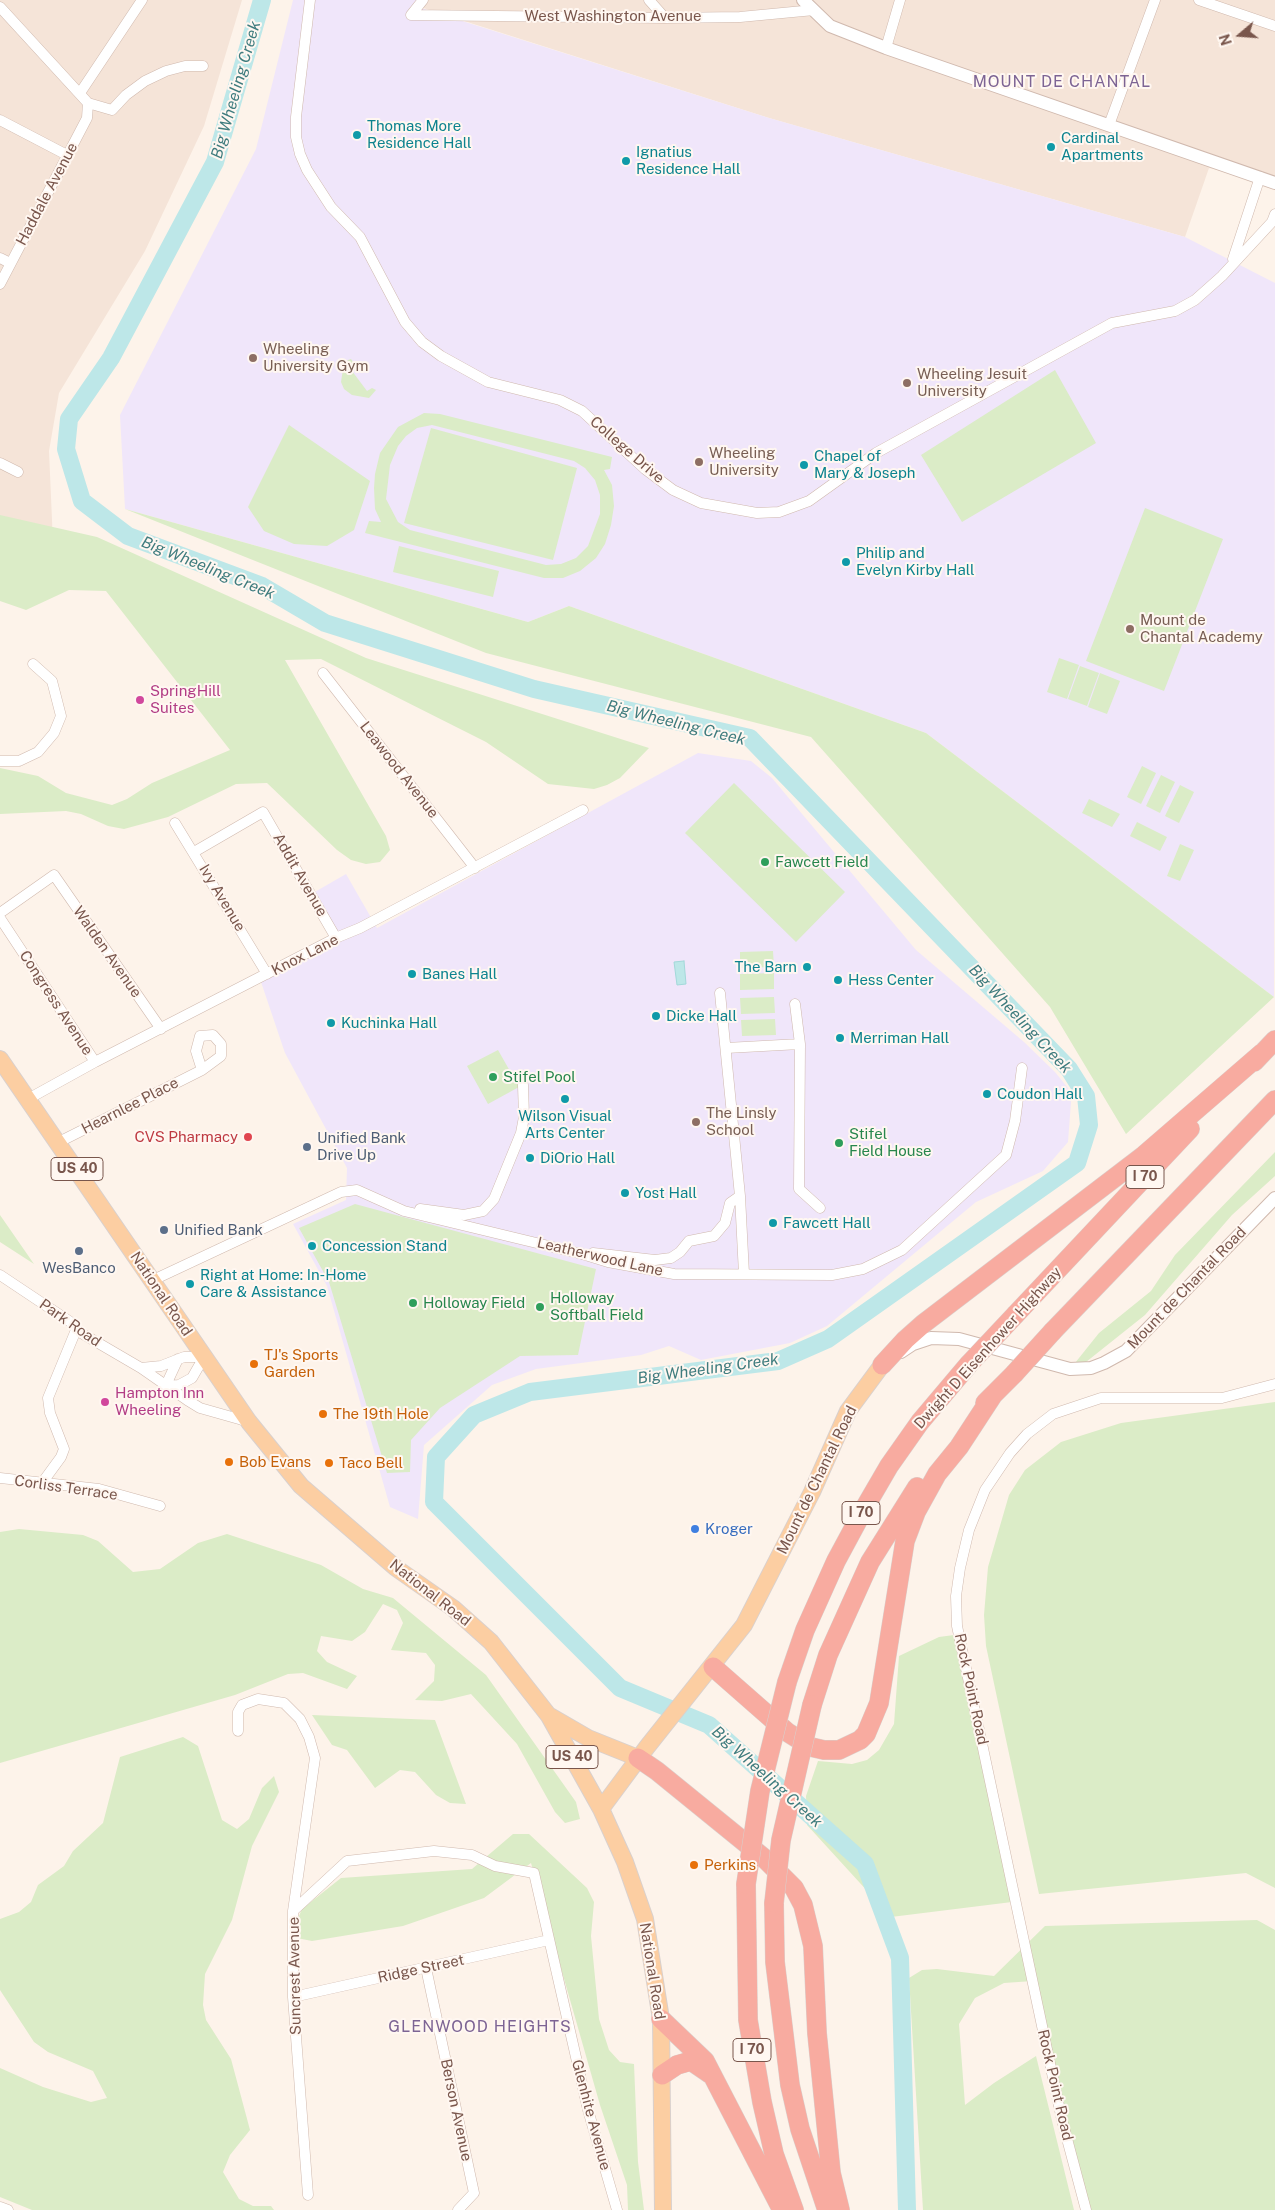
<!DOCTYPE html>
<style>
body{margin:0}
#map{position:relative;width:1275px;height:2210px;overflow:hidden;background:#fdf3ea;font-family:"Public Sans",sans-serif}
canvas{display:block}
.north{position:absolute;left:1215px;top:10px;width:50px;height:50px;-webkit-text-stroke:4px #fff7f1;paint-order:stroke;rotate:252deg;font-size:14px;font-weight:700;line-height:20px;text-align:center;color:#79564c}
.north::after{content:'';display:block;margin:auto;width:18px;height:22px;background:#79564c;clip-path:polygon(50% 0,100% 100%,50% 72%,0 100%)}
</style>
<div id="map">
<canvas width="1275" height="2210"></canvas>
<div class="north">N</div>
</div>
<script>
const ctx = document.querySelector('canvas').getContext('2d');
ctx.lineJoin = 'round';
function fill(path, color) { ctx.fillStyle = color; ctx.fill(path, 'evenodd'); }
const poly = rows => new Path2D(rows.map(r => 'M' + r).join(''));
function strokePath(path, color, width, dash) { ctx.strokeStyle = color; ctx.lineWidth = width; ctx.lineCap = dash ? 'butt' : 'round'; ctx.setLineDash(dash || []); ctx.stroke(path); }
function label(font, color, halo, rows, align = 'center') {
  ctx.font = font + ' "Public Sans",sans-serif'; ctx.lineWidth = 4; ctx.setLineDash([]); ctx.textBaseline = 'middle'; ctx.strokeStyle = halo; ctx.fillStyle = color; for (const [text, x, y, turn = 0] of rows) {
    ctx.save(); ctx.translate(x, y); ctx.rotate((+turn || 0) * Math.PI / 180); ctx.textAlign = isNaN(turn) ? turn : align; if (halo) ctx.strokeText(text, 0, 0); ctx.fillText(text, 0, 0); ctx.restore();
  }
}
const residential = poly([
 [0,0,242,0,204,126,145,251,59,393,49,451,54,566,0,550],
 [422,0,1275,0,1275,184,1209,168,1185,237,769,118,417,6]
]);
const education = poly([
 [293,0,422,0,418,7,769,118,1185,237,1275,283,1274,997,926,733,569,606,528,622,125,509,120,415,256,149],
 [698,753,751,761,772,778,916,950,1024,1042,1055,1072,1068,1088,1071,1102,1068,1142,1043,1171,976,1202,827,1326,790,1343,701,1360,669,1346,641,1355,536,1369,492,1385,424,1445,418,1519,390,1507,327,1286,293,1224,346,1200,347,1168,285,1053,261,982,339,940,313,893,346,874,377,928]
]);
const green = poly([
 [351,359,356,366,352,371,367,391,372,388,376,390,369,398,352,395,344,389,341,382,343,369,348,360],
 [1055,370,1096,443,962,522,921,455],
 [424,413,440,414,612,457,610,469,604,470,612,485,614,506,611,525,605,544,596,558,580,571,563,578,544,578,365,533,369,521,381,522,375,509,374,488,375,474,380,453,398,427],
 [432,425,574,461,585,468,595,480,600,495,600,514,588,546,576,558,561,564,546,565,410,530,398,522,386,499,390,465,398,446,406,436,417,428],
 [289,425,370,481,354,530,327,546,294,544,264,531,248,507],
 [431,428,577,468,553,560,404,523],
 [1145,508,1223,539,1164,691,1086,661],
 [125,509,528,622,569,606,926,733,1274,997,1126,1134,1050,1007,811,737,486,653],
 [0,515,97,537,366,658,649,748,620,778,607,785,594,789,548,784,486,742,321,659,285,660,386,836,390,850,380,862,366,864,351,860,337,850,267,783,236,784,168,817,124,829,108,826,81,814,66,811,0,814,0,768,38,776,66,793,112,805,127,799,152,783,230,750,106,591,69,590,26,610,0,601],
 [399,546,499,571,493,597,393,572],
 [1059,658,1079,665,1067,699,1047,692],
 [1080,666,1099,673,1087,706,1068,699],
 [1100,673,1120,681,1107,714,1088,707],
 [1142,766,1156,773,1141,804,1127,797],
 [1161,775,1175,782,1160,813,1146,806],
 [734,783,845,892,796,942,685,833],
 [1180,785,1194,792,1179,823,1165,816],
 [1089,799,1120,814,1112,827,1082,813],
 [1137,822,1167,837,1160,851,1130,836],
 [1180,844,1194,850,1180,881,1167,876],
 [773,951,774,967,740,968,740,952],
 [774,973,774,989,740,990,740,974],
 [774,997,775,1013,741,1014,740,998],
 [775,1019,776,1035,742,1036,741,1020],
 [498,1050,519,1087,488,1104,467,1066],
 [1275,1152,1275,1176,1232,1215,1145,1315,1081,1366,1075,1363,1099,1333,1151,1291,1175,1255],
 [355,1204,596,1269,578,1355,520,1356,440,1408,411,1440,410,1472,387,1473,329,1282,299,1228],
 [0,1215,34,1264,0,1242],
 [1275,1402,1275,1888,1246,1873,1039,1894,986,1646,984,1615,988,1567,1009,1495,1025,1470,1061,1442,1121,1423],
 [19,1529,83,1535,98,1541,133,1572,160,1569,198,1543,227,1534,321,1565,363,1589,393,1598,486,1675,576,1802,580,1819,565,1823,555,1812,517,1744,471,1694,442,1701,415,1700,434,1681,435,1665,426,1653,391,1650,403,1623,397,1610,383,1604,365,1632,352,1641,321,1636,317,1651,327,1662,357,1676,347,1689,303,1673,288,1674,235,1695,0,1763,0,1532],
 [954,1635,1012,1902,891,1917,807,1825,806,1796,818,1761,852,1764,867,1760,879,1750,894,1724,899,1656,939,1637],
 [312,1715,435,1720,466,1804,450,1803,436,1795,415,1772,400,1770,375,1788,347,1750,332,1745],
 [183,1737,198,1746,222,1820,237,1829,249,1819,262,1788,274,1776,279,1792,252,1846,232,1920,205,1974,203,2005,206,2020,231,2059,250,2130,230,2155,223,2172,239,2199,253,2206,271,2206,274,2210,32,2210,0,2197,0,2068,43,2087,91,2102,107,2098,93,2071,48,2052,34,2042,0,1990,0,1919,19,1912,31,1902,38,1885,64,1866,73,1851,103,1823,120,1757],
 [513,1834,529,1834,587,1888,594,1902,591,1936,599,2019,609,2050,620,2062,634,2064,638,2162,644,2210,628,2210,627,2185,600,2105,531,1863,484,1898,403,1926,312,1941,297,1938,296,1923,302,1909,341,1878,472,1869],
 [1257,1920,1275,1930,1275,2210,1088,2210,1033,1981,1004,1983,975,1998,959,2024,965,2105,994,2083,1036,2056,1074,2210,923,2210,909,1978,922,1970,937,1969,994,1976,1045,1926]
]);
const water = poly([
 [684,961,686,984,677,985,674,962,684,961]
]);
const river = poly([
 [262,0,215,162,111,358,69,419,66,449,82,501,128,536,262,586,325,623,534,689,750,738,1069,1069,1086,1096,1089,1125,1077,1163,828,1339,778,1361,530,1392,474,1415,436,1457,434,1502,620,1688,709,1725,865,1864,900,1958,907,2210]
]);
const minor = poly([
 [310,0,296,117,296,137,300,154,307,170,331,207,360,237,405,322,422,342,441,356,488,382,560,400,582,411,645,469,673,490,701,503,757,513,779,512,809,501,876,453,1112,323,1175,311,1195,300,1222,276,1272,222,1275,214],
 [649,0,665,18],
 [1199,0,1275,26],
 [0,7,88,103,112,110,126,95,145,81,166,71,185,66,203,66],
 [411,15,665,18,740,17,814,10],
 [411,15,423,0],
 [886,48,900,0],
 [80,93,142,0],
 [0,120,67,155],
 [1109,125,1155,0],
 [0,258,10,263],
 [1233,259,1260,177],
 [0,284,87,118,88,103],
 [0,463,18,472],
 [323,673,475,868],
 [0,761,19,761,38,752,54,733,61,716,52,681,33,664],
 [175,823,267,974],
 [194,852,263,812,336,938],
 [0,913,54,875,161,1029],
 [0,918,95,1062],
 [720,993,740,1196,744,1274],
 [795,1004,800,1044,799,1189,820,1208],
 [726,1048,800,1044],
 [28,1099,95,1062,338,937,360,928,583,810],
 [59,1142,202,1070,221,1056,221,1044,213,1035,200,1036,196,1051,202,1070],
 [420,1209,464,1215,483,1211,494,1199,521,1133,524,1117,523,1085],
 [593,1253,655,1260,671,1258,680,1252,689,1241,714,1236,725,1223,730,1203,740,1196],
 [0,1275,72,1323,76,1330,141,1368,187,1400,200,1408,246,1421],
 [151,1281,341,1192,357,1190,404,1211,582,1254,608,1262,674,1274,832,1275,863,1269,902,1250,1006,1155,1015,1121,1022,1068],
 [141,1368,161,1366,184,1357,204,1357,192,1378,179,1385,167,1386],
 [166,1385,178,1359],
 [0,1478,99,1489,160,1506],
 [42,1483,61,1457,64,1449,50,1413,48,1398,76,1330],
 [238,1731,238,1712,242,1705,258,1699,284,1703,300,1719,309,1737,315,1758,293,1911,293,1997,308,2195],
 [293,1911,347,1861,434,1851,472,1855,495,1866,534,1873,588,2110,617,2210],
 [426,1968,474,2193,458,2210],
 [293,1997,549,1940],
 [0,2207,8,2210],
 [1086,2210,1062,2120,957,1626,956,1596,960,1568,969,1530,985,1490,1010,1453,1027,1434,1053,1414,1101,1398,1222,1398,1275,1384]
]);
const tertiary = poly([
 [803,0,830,26,886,48,1275,183],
 [901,1352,913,1344,931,1338,959,1339,1070,1369,1091,1368,1104,1363,1126,1351,1275,1198]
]);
const primary = poly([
 [0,1059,249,1422,301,1486,396,1568,453,1608,491,1642,549,1716,601,1809,625,1862,645,1919,661,2019,663,2210],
 [550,1716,588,1738,638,1758],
 [601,1809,647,1747,744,1625,812,1492,848,1411,882,1365]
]);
const motorway = poly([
 [1254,1062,1275,1040],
 [1016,1314,1190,1129],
 [1053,1331,1275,1100],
 [882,1365,905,1340,923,1324,1143,1156,1262,1053],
 [985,1403,1014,1374],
 [713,1667,787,1732,811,1747,824,1750,839,1750,860,1740,866,1734,879,1703,905,1541,916,1512,937,1474,959,1447,993,1395],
 [787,1682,805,1630,836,1561,864,1509,889,1466,920,1422,969,1364],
 [812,1705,828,1655,870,1562,917,1487],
 [638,1758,657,1771,764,1858,794,1888,803,1905,813,1946,817,2033,831,2173,840,2210],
 [746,1884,748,2020,762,2102,774,2154,794,2210],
 [774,1903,775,1962,790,2085,800,2129,827,2210],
 [661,2019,705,2061,782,2210],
 [662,2075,677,2065,691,2061,710,2074]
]);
const motorwayBridge = poly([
 [969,1364,1016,1314],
 [1014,1374,1053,1331],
 [746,1884,760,1791,787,1682],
 [774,1903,781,1840,812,1705]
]);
const markers = [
 [357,135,5,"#0f9aa8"],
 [1051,147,5,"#0f9aa8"],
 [626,161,5,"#0f9aa8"],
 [253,358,5,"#8d6e63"],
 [907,383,5,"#8d6e63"],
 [699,462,5,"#8d6e63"],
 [804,465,5,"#0f9aa8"],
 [846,562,5,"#0f9aa8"],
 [1130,629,5,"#8d6e63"],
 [140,700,5,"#d1479c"],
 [765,862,5,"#2e9e5b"],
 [807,967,5,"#0f9aa8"],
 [412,974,5,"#0f9aa8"],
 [838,980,5,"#0f9aa8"],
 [656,1016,5,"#0f9aa8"],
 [331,1023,5,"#0f9aa8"],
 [840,1038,5,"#0f9aa8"],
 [493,1077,5,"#2e9e5b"],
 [987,1094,5,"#0f9aa8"],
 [565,1099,5,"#0f9aa8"],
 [696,1122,5,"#8d6e63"],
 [248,1137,5,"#e0444e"],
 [839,1143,5,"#2e9e5b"],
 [307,1147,5,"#5c6f8a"],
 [530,1158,5,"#0f9aa8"],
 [625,1193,5,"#0f9aa8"],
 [773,1223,5,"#0f9aa8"],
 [164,1230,5,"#5c6f8a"],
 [312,1246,5,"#0f9aa8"],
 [79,1251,5,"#5c6f8a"],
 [190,1284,5,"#0f9aa8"],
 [413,1303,5,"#2e9e5b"],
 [540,1307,5,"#2e9e5b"],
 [254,1364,5,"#e8710a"],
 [105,1402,5,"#d1479c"],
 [323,1414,5,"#e8710a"],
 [229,1462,5,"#e8710a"],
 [329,1463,5,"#e8710a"],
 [695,1529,5,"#3f7fe0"],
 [694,1865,5,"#e8710a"]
];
const shields = [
 [77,1169,52],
 [1145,1177,38],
 [861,1513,38],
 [572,1757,52],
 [752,2050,38]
];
const shieldNames = [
 ["US 40",77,1169],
 ["I 70",1145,1177],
 ["I 70",861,1513],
 ["US 40",572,1757],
 ["I 70",752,2050]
];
const streetNames = [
 ["West Washington Avenue",613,16],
 ["Haddale Avenue",47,194,-62],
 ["College Drive",627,450,41],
 ["Leawood Avenue",399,770,52],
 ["Addit Avenue",300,875,60],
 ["Ivy Avenue",222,898,59],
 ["Walden Avenue",107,952,55],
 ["Knox Lane",305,955,-27],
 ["Congress Avenue",56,1003,57],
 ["Hearnlee Place",130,1106,-27],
 ["Leatherwood Lane",600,1257,13],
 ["Mount de Chantal Road",1187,1288,-46],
 ["National Road",161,1294,56],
 ["Park Road",70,1323,35],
 ["Dwight D Eisenhower Highway",988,1348,-48],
 ["Mount de Chantal Road",817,1480,-64],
 ["Corliss Terrace",66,1488,8],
 ["National Road",430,1593,38],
 ["Rock Point Road",971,1689,78],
 ["Ridge Street",421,1969,-12],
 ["National Road",652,1971,81],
 ["Suncrest Avenue",295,1976,-91],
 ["Rock Point Road",1055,2085,77],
 ["Berson Avenue",456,2110,78],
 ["Glenhite Avenue",591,2115,75]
];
const cultureNames = [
 ["Thomas More",367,126],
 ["Residence Hall",367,143],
 ["Cardinal",1061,138],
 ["Apartments",1061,155],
 ["Ignatius",636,152],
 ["Residence Hall",636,169],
 ["Chapel of",814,456],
 ["Mary & Joseph",814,473],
 ["Philip and",856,553],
 ["Evelyn Kirby Hall",856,570],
 ["The Barn",797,967,"right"],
 ["Banes Hall",422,974],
 ["Hess Center",848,980],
 ["Dicke Hall",666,1016],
 ["Kuchinka Hall",341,1023],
 ["Merriman Hall",850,1038],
 ["Coudon Hall",997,1094],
 ["Wilson Visual",565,1116,"center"],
 ["Arts Center",565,1133,"center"],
 ["DiOrio Hall",540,1158],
 ["Yost Hall",635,1193],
 ["Fawcett Hall",783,1223],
 ["Concession Stand",322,1246],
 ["Right at Home: In-Home",200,1275],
 ["Care & Assistance",200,1292]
];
const educationNames = [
 ["Wheeling",263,349],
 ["University Gym",263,366],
 ["Wheeling Jesuit",917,374],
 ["University",917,391],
 ["Wheeling",709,453],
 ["University",709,470],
 ["Mount de",1140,620],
 ["Chantal Academy",1140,637],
 ["The Linsly",706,1113],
 ["School",706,1130]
];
const hotelNames = [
 ["SpringHill",150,691],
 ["Suites",150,708],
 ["Hampton Inn",115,1393],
 ["Wheeling",115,1410]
];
const leisureNames = [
 ["Fawcett Field",775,862],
 ["Stifel Pool",503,1077],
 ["Stifel",849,1134],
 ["Field House",849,1151],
 ["Holloway",550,1298],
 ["Softball Field",550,1315],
 ["Holloway Field",423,1303]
];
const healthNames = [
 ["CVS Pharmacy",238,1137]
];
const serviceNames = [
 ["Unified Bank",317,1138],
 ["Drive Up",317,1155],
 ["Unified Bank",174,1230],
 ["WesBanco",79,1268,"center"]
];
const foodNames = [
 ["TJ's Sports",264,1355],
 ["Garden",264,1372],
 ["The 19th Hole",333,1414],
 ["Bob Evans",239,1462],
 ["Taco Bell",339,1463],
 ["Perkins",704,1865]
];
const shopNames = [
 ["Kroger",705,1529]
];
const neighbourhoodNames = [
 ["MOUNT DE CHANTAL",1062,82],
 ["GLENWOOD HEIGHTS",480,2027]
];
const waterNames = [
 ["Big Wheeling Creek",236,90,-74],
 ["Big Wheeling Creek",208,568,22],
 ["Big Wheeling Creek",676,723,14],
 ["Big Wheeling Creek",1020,1019,47],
 ["Big Wheeling Creek",708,1369,-8],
 ["Big Wheeling Creek",767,1777,42]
];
fill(residential, '#f5e4d8');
fill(education, '#f0e6fa');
fill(green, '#dbecc7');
fill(water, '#bde7e8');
strokePath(water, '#a3d9da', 1);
strokePath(river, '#bde7e8', 18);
strokePath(minor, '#d0b9ae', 11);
strokePath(tertiary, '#d0b9ae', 14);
strokePath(primary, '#d9d0cd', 18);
strokePath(motorway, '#d9d0cd', 20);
strokePath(minor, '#fff', 10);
strokePath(tertiary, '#fff', 12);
strokePath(primary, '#fccea2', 16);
strokePath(motorway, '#f8aba0', 19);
strokePath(motorwayBridge, '#d9d0cd', 20, []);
strokePath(motorwayBridge, '#f8aba0', 19);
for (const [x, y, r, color] of markers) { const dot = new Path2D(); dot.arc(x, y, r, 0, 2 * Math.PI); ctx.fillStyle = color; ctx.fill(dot); strokePath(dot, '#fff7f1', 2); }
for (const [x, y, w] of shields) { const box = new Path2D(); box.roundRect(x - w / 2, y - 11.5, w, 23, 4); ctx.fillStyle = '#fff7f1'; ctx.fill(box); strokePath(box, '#79564c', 1); }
label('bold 14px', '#79564c', null, shieldNames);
label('15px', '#79564c', '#fff7f1', streetNames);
label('15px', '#0d838f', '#fff7f1', cultureNames, 'left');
label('15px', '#785e54', '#fff7f1', educationNames, 'left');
label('15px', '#b23c85', '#fff7f1', hotelNames, 'left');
label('15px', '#27864d', '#fff7f1', leisureNames, 'left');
label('15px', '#be3a42', '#fff7f1', healthNames, 'right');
label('15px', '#4e5e75', '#fff7f1', serviceNames, 'left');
label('15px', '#c56008', '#fff7f1', foodNames, 'left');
label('15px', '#366cbe', '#fff7f1', shopNames, 'left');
ctx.letterSpacing = '1px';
label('16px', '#7d6494', '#fff7f1', neighbourhoodNames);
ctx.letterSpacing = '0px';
label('italic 16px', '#3f7c7e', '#fff7f1', waterNames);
</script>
